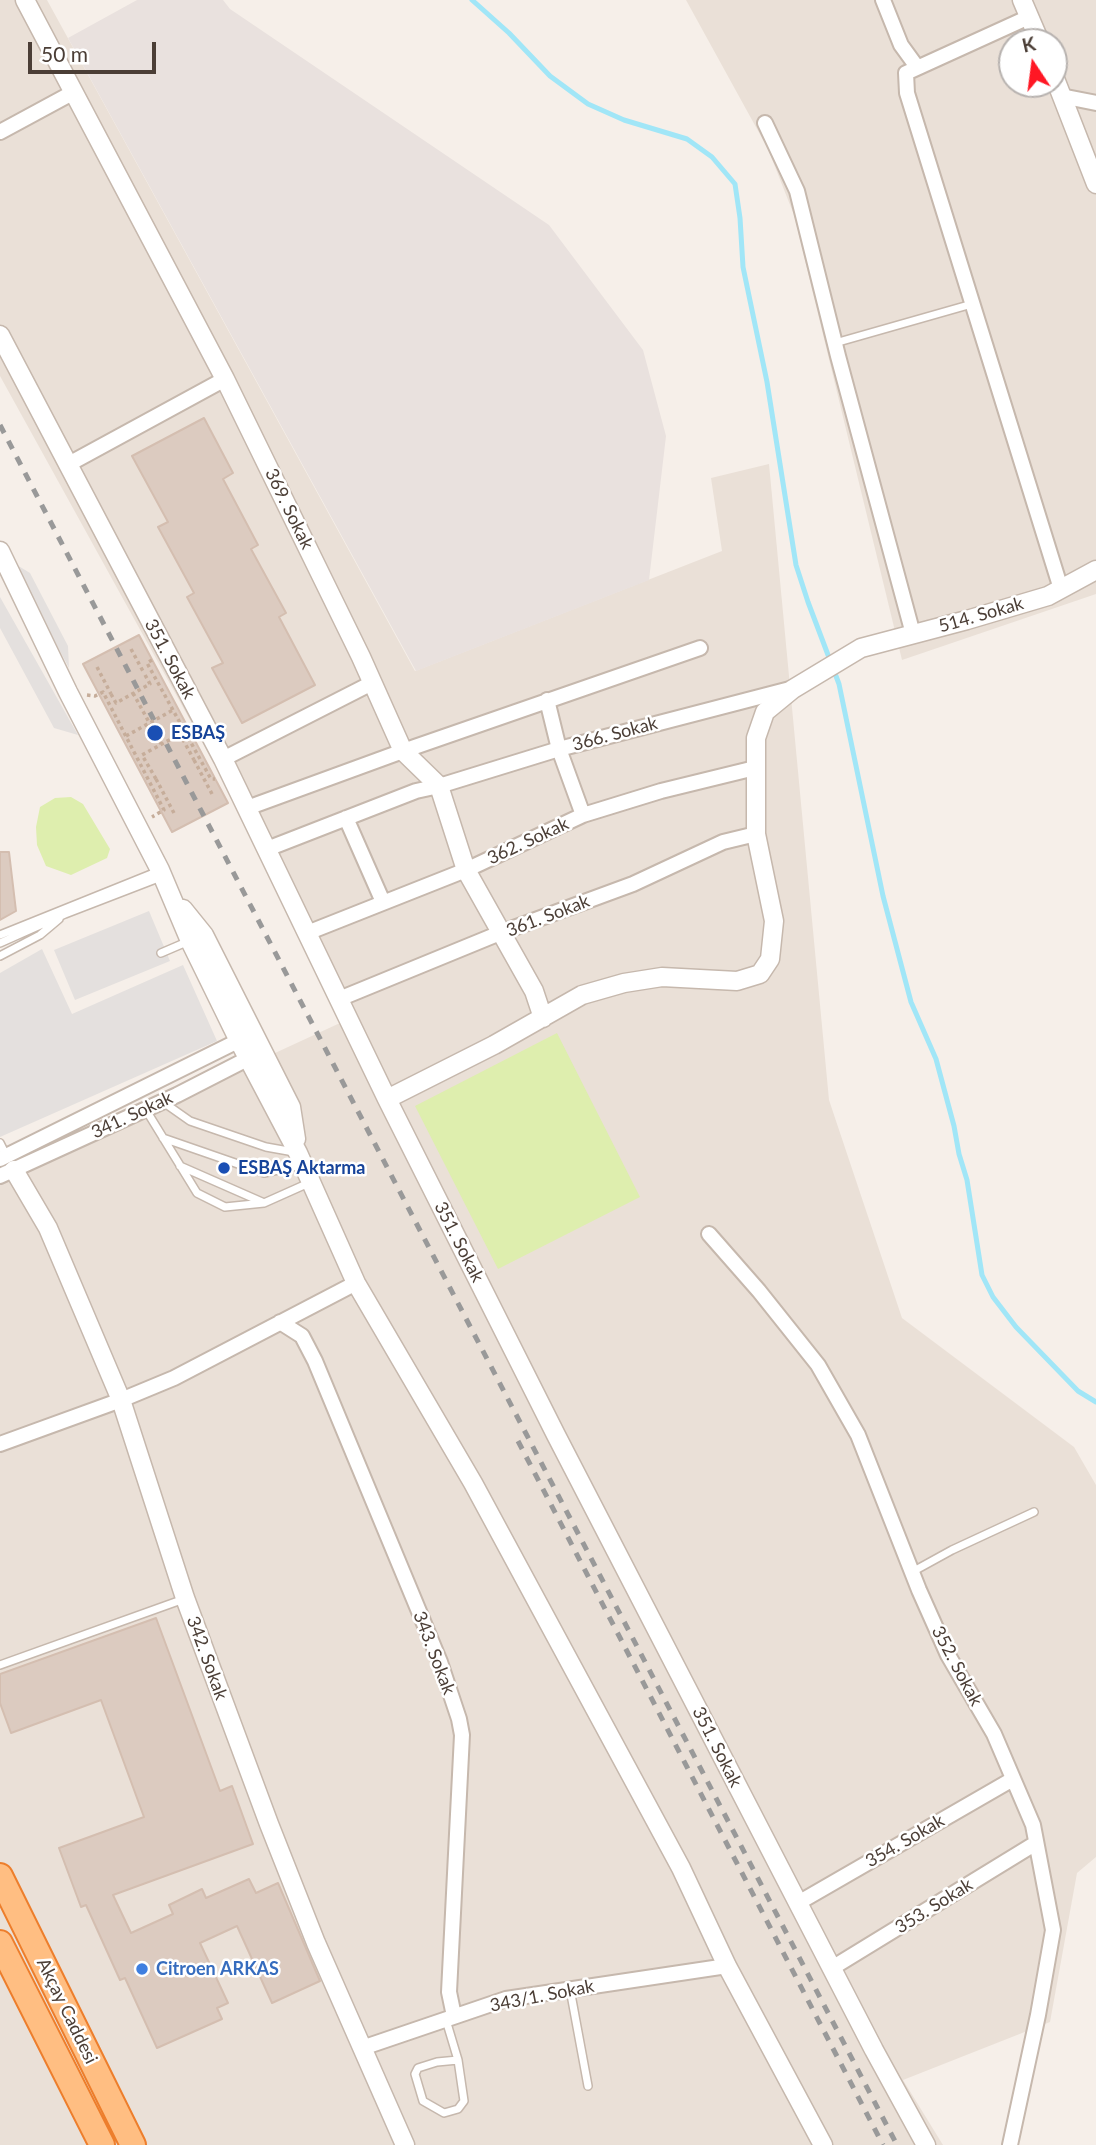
<!DOCTYPE html>
<meta charset="utf-8">
<style>
body{margin:0}
#map{position:relative;width:1096px;height:2145px;overflow:hidden;background:#f6efe9;font-family:Lato,sans-serif}
canvas{display:block}
.north{position:absolute;left:998px;top:28px;width:70px;height:70px;box-sizing:border-box;background:#fff;border:2px solid #b7b2af;border-radius:50%;rotate:347deg;font-size:19px;font-weight:700;line-height:28px;text-align:center;color:#4b3e36}
.north::after{content:'';display:block;margin:auto;width:24px;height:32px;background:#ff1724;clip-path:polygon(50% 0,100% 100%,50% 72%,0 100%)}
.scale{position:absolute;left:28px;top:42px;width:128px;height:32px;box-sizing:border-box;border:4px solid #4b3e36;border-top:0;padding-left:9px;font-size:21px;line-height:24px;white-space:nowrap;color:#4b3e36;-webkit-text-stroke:5px #fff;paint-order:stroke}
</style>
<div id="map">
<canvas width="1096" height="2145"></canvas>
<div class="north">K</div>
<div class="scale">50 m</div>
</div>
<script>
const ctx = document.querySelector('canvas').getContext('2d');
ctx.lineJoin = 'round';
function fill(path, color) { ctx.fillStyle = color; ctx.fill(path, 'evenodd'); }
const poly = rows => new Path2D(rows.map(r => 'M' + r).join(''));
function strokePath(path, color, width, dash) { ctx.strokeStyle = color; ctx.lineWidth = width; ctx.lineCap = dash ? 'butt' : 'round'; ctx.setLineDash(dash || []); ctx.stroke(path); }
function label(font, color, halo, rows, align = 'center') {
  ctx.font = font + ' Lato,sans-serif'; ctx.lineWidth = 5; ctx.setLineDash([]); ctx.textBaseline = 'middle'; ctx.strokeStyle = halo; ctx.fillStyle = color; for (const [text, x, y, turn = 0] of rows) {
    ctx.save(); ctx.translate(x, y); ctx.rotate((+turn || 0) * Math.PI / 180); ctx.textAlign = isNaN(turn) ? turn : align; if (halo) ctx.strokeText(text, 0, 0); ctx.fillText(text, 0, 0); ctx.restore();
  }
}
const residential = poly([
 [0,0,47,0,415,671,722,551,711,478,769,464,829,1100,902,1318,1074,1447,1096,1485,1096,1857,1077,1873,1050,2022,903,2080,943,2145,0,2145,0,1180,340,1023,238,807,0,376],
 [686,0,1096,0,1096,594,902,660,794,215,768,149],
 [1012,42,1054,42,1054,84,1012,84]
]);
const industrial = poly([
 [137,0,223,0,230,9,549,225,643,350,666,436,649,580,416,671,68,38]
]);
const green = poly([
 [71,797,83,804,110,849,107,858,71,875,46,866,37,845,36,827,40,807,55,798],
 [557,1033,640,1197,498,1269,415,1106]
]);
const parking = poly([
 [12,562,30,573,68,646,69,668],
 [0,597,78,735,54,728,0,628],
 [149,911,170,961,75,1000,54,950],
 [42,949,72,1014,183,965,217,1041,0,1137,0,973]
]);
const stream = poly([
 [472,0,509,33,550,76,588,104,624,120,687,139,712,157,735,184,740,218,743,267,767,382,796,565,808,602,839,684,883,896,911,1002,936,1059,954,1126,959,1154,967,1180,982,1275,993,1297,1016,1327,1078,1391,1096,1402]
]);
const building = poly([
 [204,418,233,473,223,479,258,545,251,549,286,613,279,617,315,685,242,723,212,668,223,663,187,597,194,593,158,527,168,522,132,456,204,418],
 [139,635,228,803,172,832,83,664,139,635],
 [0,852,9,852,16,911,0,920,0,852],
 [156,1618,220,1791,232,1786,253,1844,113,1895,131,1933,173,1914,169,1905,202,1889,206,1898,249,1879,256,1893,278,1883,320,1981,272,2003,237,1926,200,1943,228,2003,217,2008,222,2019,157,2048,125,1978,120,1980,86,1905,81,1907,59,1848,144,1817,101,1700,11,1733,0,1703,0,1674,156,1618]
]);
const path = poly([
 [131,649,144,673],
 [152,660,147,663,211,779,215,779],
 [97,667,111,694],
 [133,693,161,744],
 [87,695,95,696,103,692,164,810,152,817],
 [194,760,212,794],
 [156,779,175,815]
]);
const service = poly([
 [835,343,972,304],
 [0,935,159,871],
 [0,943,65,914,161,877],
 [161,953,189,941],
 [0,956,40,935,59,919],
 [163,1102,190,1121,266,1147,294,1152],
 [146,1110,197,1193,225,1207,264,1203,311,1182],
 [163,1138,264,1173,302,1165],
 [0,1143,7,1157],
 [180,1166,262,1202],
 [912,1572,952,1550,1034,1512],
 [0,1665,184,1599],
 [570,1989,588,2086],
 [446,2020,458,2060],
 [458,2060,464,2101,458,2109,444,2113,423,2101,415,2074,418,2068,437,2062,458,2060]
]);
const minor = poly([
 [883,0,901,45,917,67],
 [1029,17,906,73,907,93,1061,589],
 [1061,96,1096,103],
 [765,123,797,191,838,356,913,634],
 [0,132,74,92],
 [67,465,225,379],
 [547,700,559,749,583,815],
 [223,759,372,683],
 [247,808,403,751,700,648],
 [346,818,383,902],
 [267,849,416,791,439,786,559,749,790,689],
 [307,933,466,870,583,815,661,791,755,768],
 [339,999,500,933,633,884,723,842,756,834],
 [0,1159,246,1037],
 [0,1176,177,1095,255,1055],
 [709,1234,759,1291,818,1365,858,1435,919,1590,948,1655,994,1734,1033,1825,1053,1930,1038,2015,1010,2145],
 [280,1322,302,1336,315,1361,440,1662,459,1719,462,1735,449,1992,454,2016],
 [0,1444,121,1400,174,1378,356,1283],
 [798,1903,1013,1779],
 [832,1968,1036,1843],
 [362,2048,506,1999,727,1966]
]);
const tertiary = poly([
 [25,0,225,379,361,657,403,751,439,786,466,870,534,991,543,1018],
 [1022,0,1040,42],
 [1054,76,1096,184],
 [0,335,223,759,387,1099,556,1435,874,2050,926,2145],
 [0,551,68,692,160,870,190,941,239,1041,298,1153,356,1283,473,1483,681,1868,727,1966,823,2145],
 [183,909,204,935,291,1107,296,1139],
 [387,1099,494,1045,582,995,624,983,662,977,737,981,760,974,770,959,774,921,756,834,756,738,765,712,793,689,861,648,967,620,1048,596,1096,570],
 [14,1170,48,1228,121,1400,185,1598,269,1824,316,1943,405,2145]
]);
const trunk = poly([
 [0,1876,133,2145],
 [0,1943,102,2145]
]);
const rail = poly([
 [0,425,897,2145],
 [518,1441,883,2145]
]);
const pathBridge = poly([
 [111,694,116,703,150,684,144,673],
 [126,736,173,710],
 [156,779,142,755,180,734,194,760]
]);
const markers = [
 [155,733,9,"#1a4fb4"],
 [224,1168,7,"#1a4fb4"],
 [142,1969,7,"#3f7fe0"]
];
const streetNames = [
 ["369. Sokak",289,509,64],
 ["514. Sokak",981,615,-16],
 ["351. Sokak",170,659,62],
 ["366. Sokak",615,734,-15],
 ["362. Sokak",528,841,-25],
 ["361. Sokak",548,916,-21],
 ["341. Sokak",132,1115,-25],
 ["351. Sokak",459,1242,63],
 ["343. Sokak",434,1653,69],
 ["342. Sokak",207,1658,70],
 ["352. Sokak",957,1666,62],
 ["351. Sokak",717,1747,63],
 ["354. Sokak",905,1841,-30],
 ["353. Sokak",934,1906,-32],
 ["343/1. Sokak",542,1996,-11],
 ["Akçay Caddesi",67,2011,64]
];
const transitNames = [
 ["ESBAŞ",171,733],
 ["ESBAŞ Aktarma",238,1168]
];
const shopNames = [
 ["Citroen ARKAS",156,1969]
];
fill(residential, '#eae0d7');
fill(industrial, '#e9e1de');
fill(green, '#deeeae');
fill(parking, '#e4e0de');
strokePath(stream, '#a1e6f7', 5);
fill(building, '#dccbc0');
strokePath(building, '#d4beb0', 2);
strokePath(service, '#c6b8ad', 10);
strokePath(minor, '#c6b8ad', 18);
strokePath(tertiary, '#c6b8ad', 21);
strokePath(trunk, '#ed7e2c', 28);
strokePath(path, '#c6ad9a', 3.5, [3.5, 3.5]);
strokePath(service, '#fff', 7);
strokePath(minor, '#fff', 14);
strokePath(tertiary, '#fff', 18);
strokePath(trunk, '#ffbe82', 24);
strokePath(rail, '#999', 5, [9, 9]);
strokePath(pathBridge, '#c6ad9a', 3.5, [3.5, 3.5]);
for (const [x, y, r, color] of markers) { const dot = new Path2D(); dot.arc(x, y, r, 0, 2 * Math.PI); ctx.fillStyle = color; ctx.fill(dot); strokePath(dot, '#fff', 2.5); }
label('18px', '#4b3e36', '#fff', streetNames);
label('bold 18px', '#164399', '#fff', transitNames, 'left');
label('bold 18px', '#366cbe', '#fff', shopNames, 'left');
</script>
